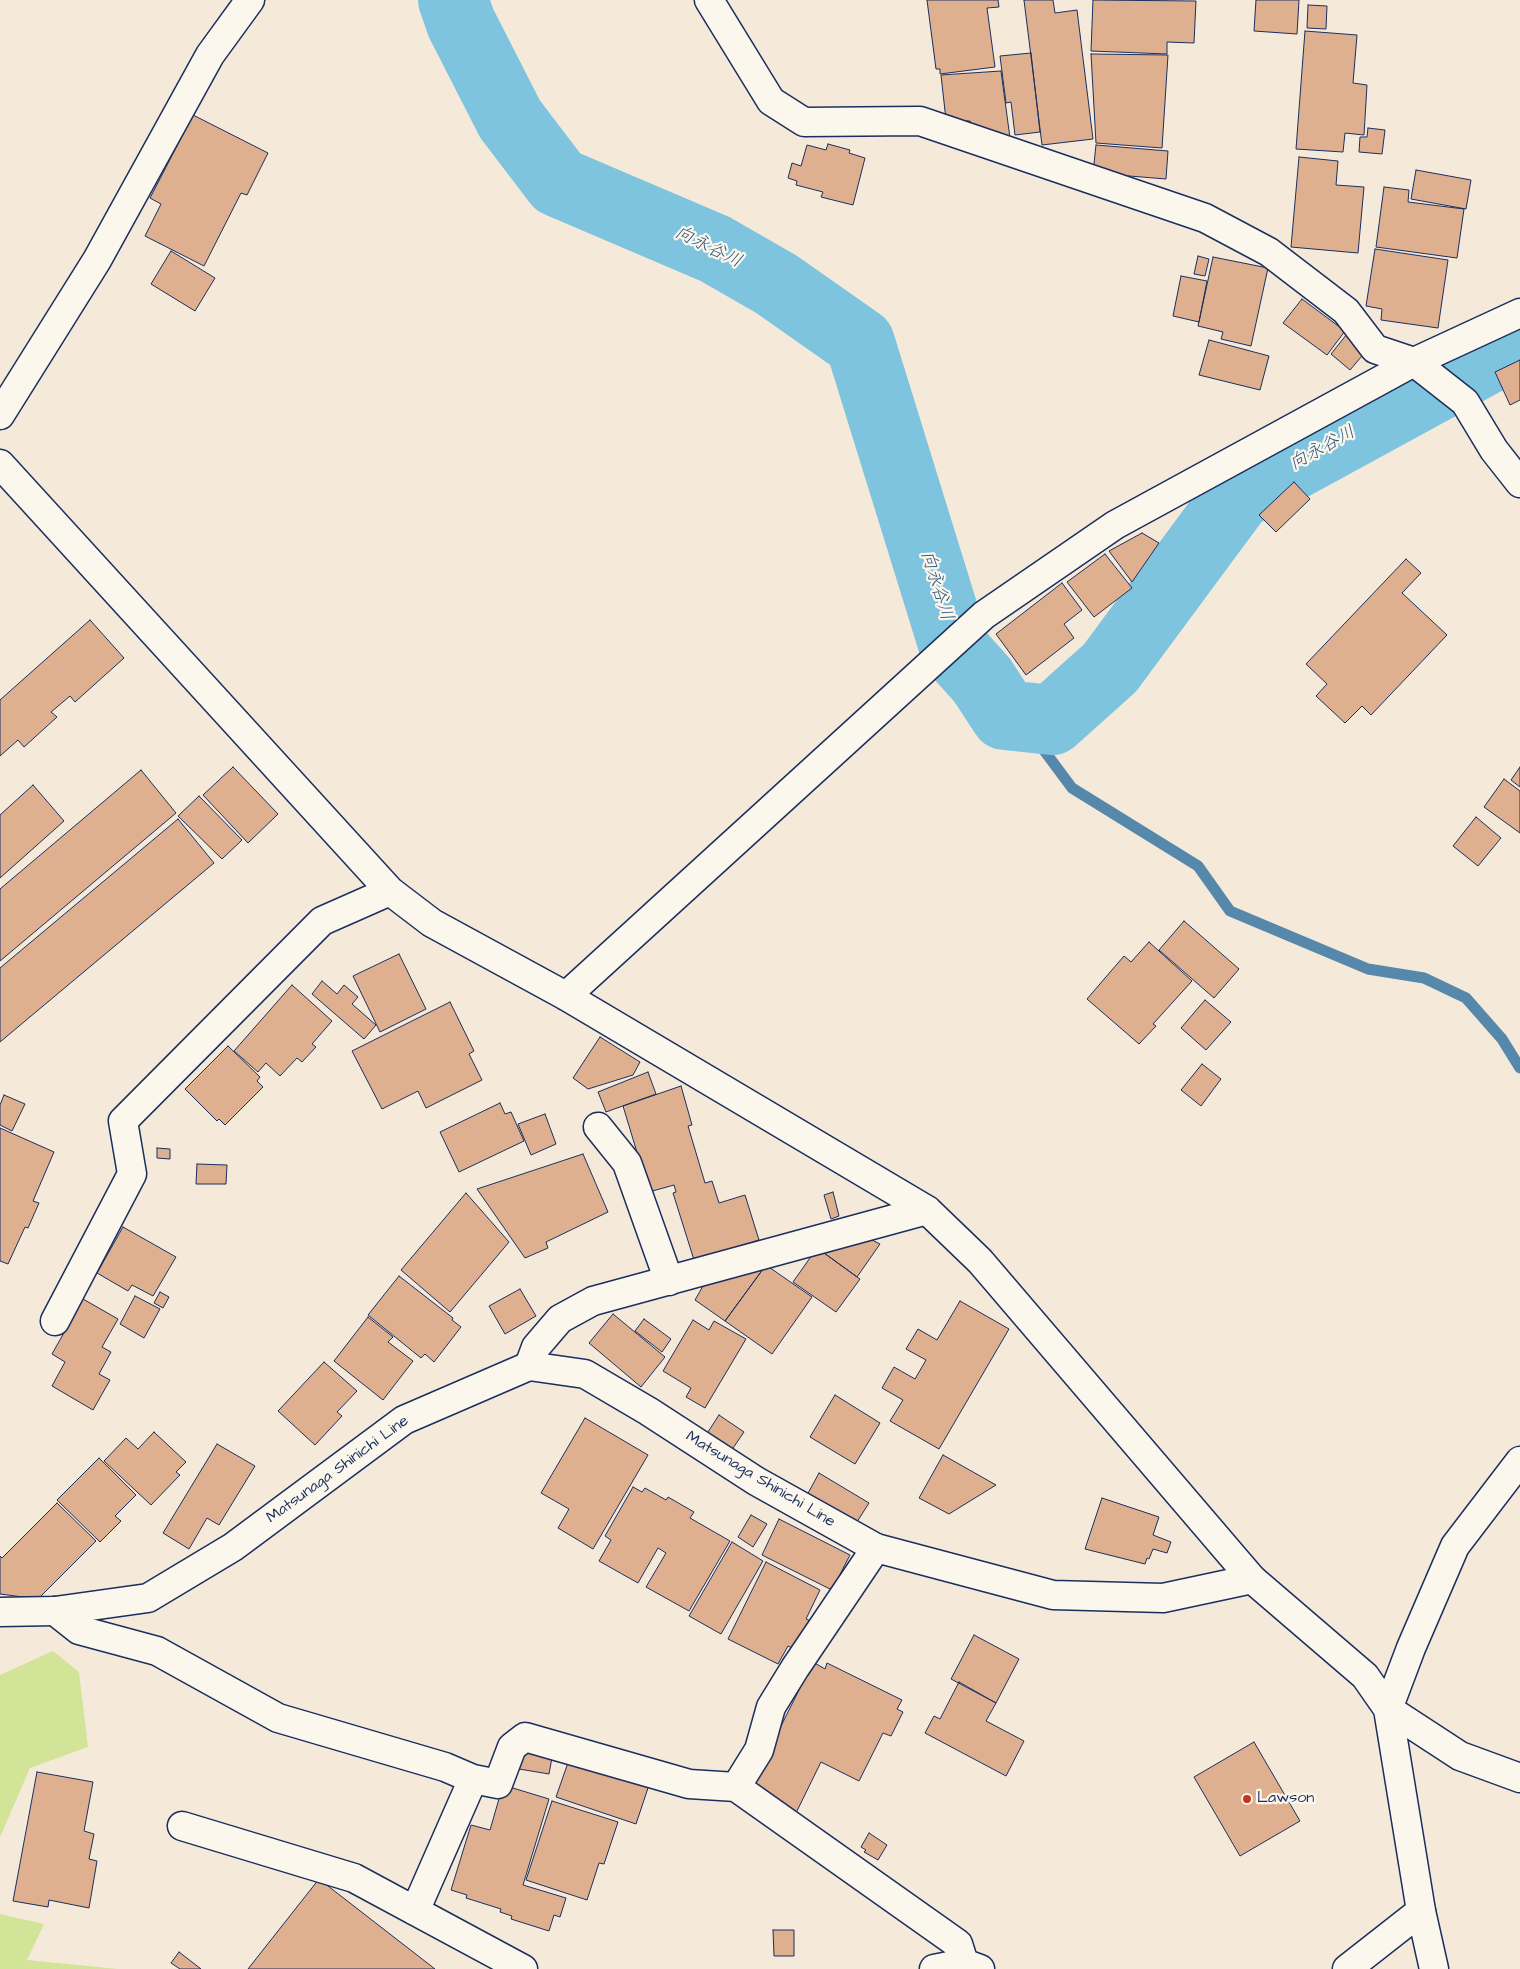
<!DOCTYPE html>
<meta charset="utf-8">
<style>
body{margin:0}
canvas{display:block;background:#f5e9da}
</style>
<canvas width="1520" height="1969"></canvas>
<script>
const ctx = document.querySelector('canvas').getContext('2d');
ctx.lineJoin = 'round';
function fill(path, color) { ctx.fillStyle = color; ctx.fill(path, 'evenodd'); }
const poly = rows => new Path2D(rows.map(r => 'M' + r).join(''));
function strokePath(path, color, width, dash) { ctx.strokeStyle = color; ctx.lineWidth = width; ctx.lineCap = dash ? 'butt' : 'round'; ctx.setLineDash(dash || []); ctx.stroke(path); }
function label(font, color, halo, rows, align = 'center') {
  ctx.font = font + ' "Architects Daughter","Klee One",sans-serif'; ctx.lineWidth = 4.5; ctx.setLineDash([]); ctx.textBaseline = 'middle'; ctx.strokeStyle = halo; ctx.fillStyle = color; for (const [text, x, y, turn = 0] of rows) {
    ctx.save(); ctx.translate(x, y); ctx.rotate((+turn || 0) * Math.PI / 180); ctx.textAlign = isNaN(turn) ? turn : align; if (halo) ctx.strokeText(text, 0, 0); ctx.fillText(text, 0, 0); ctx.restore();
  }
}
const green = poly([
 [53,1651,79,1672,88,1747,30,1768,0,1837,0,1675],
 [0,1914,44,1924,27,1960,118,1969,0,1969]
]);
const stream = poly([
 [1005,715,1043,749,1072,788,1198,866,1230,911,1368,969,1424,978,1466,998,1502,1039,1520,1068]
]);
const river = poly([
 [453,0,461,23,510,119,558,182,715,249,776,284,860,343,955,650,982,680,1005,715,1052,720,1110,668,1238,495,1520,341]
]);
const building = poly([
 [927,0,998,0,999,7,987,8,995,67,940,74,940,69,936,69,927,0],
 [1024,0,1053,0,1055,13,1077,10,1093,139,1042,145,1024,0],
 [1093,0,1196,1,1194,43,1167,42,1167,54,1091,51,1093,0],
 [1256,0,1299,0,1297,34,1254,31,1256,0],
 [1308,5,1327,6,1326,29,1307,28,1308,5],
 [1305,31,1357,35,1353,83,1367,85,1364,135,1345,133,1343,152,1296,149,1305,31],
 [1031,53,1040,132,1015,135,1011,102,1006,103,1000,56,1031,53],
 [1091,54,1168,55,1162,148,1096,143,1091,54],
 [1001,71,1010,138,972,129,970,121,946,120,941,75,1001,71],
 [193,115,268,153,247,195,241,193,204,266,145,236,161,204,150,198,193,115],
 [1368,128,1385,130,1382,154,1359,152,1360,137,1367,137,1368,128],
 [828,144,850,150,849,153,865,158,853,205,821,197,823,192,796,185,797,181,788,178,792,163,801,166,807,145,826,150,828,144],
 [1096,145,1168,151,1166,179,1093,173,1096,145],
 [1299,157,1338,161,1336,185,1364,187,1358,253,1291,247,1299,157],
 [1416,170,1471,180,1466,209,1411,199,1416,170],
 [1384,187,1409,190,1408,202,1464,209,1457,258,1376,247,1384,187],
 [1375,249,1448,260,1438,328,1381,320,1382,309,1366,306,1375,249],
 [171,251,215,278,195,311,151,284,171,251],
 [1198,256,1209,259,1205,276,1194,274,1198,256],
 [1213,257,1268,268,1251,346,1221,339,1223,332,1198,326,1213,257],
 [1181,276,1207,281,1199,322,1173,316,1181,276],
 [1302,299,1345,331,1327,355,1283,323,1302,299],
 [1347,334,1367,350,1350,370,1331,354,1347,334],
 [1209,340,1269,356,1260,390,1199,375,1209,340],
 [1520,360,1520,400,1510,405,1495,372,1520,360],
 [1294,482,1310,499,1276,532,1259,515,1294,482],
 [1142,533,1159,543,1132,582,1109,551,1142,533],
 [1105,554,1132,588,1094,617,1067,582,1105,554],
 [1406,559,1421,573,1402,593,1447,635,1371,715,1362,706,1345,723,1316,696,1327,684,1306,664,1406,559],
 [1062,583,1082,610,1064,624,1074,638,1026,675,996,634,1062,583],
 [90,620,124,658,75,702,70,696,51,712,57,717,24,747,18,740,0,756,0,700,90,620],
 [233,767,278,814,248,843,203,795,233,767],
 [1520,767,1520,787,1511,780,1520,767],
 [141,770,176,813,0,961,0,889,141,770],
 [1504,779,1520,791,1520,833,1484,807,1504,779],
 [33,785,64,821,0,878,0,815,33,785],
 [199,796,242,840,222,859,178,816,199,796],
 [1476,817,1501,838,1478,866,1453,846,1476,817],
 [178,819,214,863,0,1042,0,968,178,819],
 [1184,921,1239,969,1214,998,1159,950,1184,921],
 [1149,942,1192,981,1153,1024,1156,1026,1139,1044,1087,999,1124,956,1131,962,1149,942],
 [399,954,426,1009,380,1032,353,976,399,954],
 [322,981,337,994,344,985,358,997,352,1004,376,1025,364,1039,312,994,322,981],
 [292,985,332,1021,312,1044,316,1047,302,1062,297,1058,280,1076,266,1063,258,1072,234,1051,292,985],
 [1205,1000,1231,1022,1206,1050,1181,1028,1205,1000],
 [450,1002,474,1051,469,1054,482,1080,426,1108,418,1091,382,1109,352,1051,450,1002],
 [600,1037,640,1062,633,1075,588,1089,573,1078,600,1037],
 [228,1046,260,1077,257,1081,263,1087,225,1125,219,1119,217,1121,185,1089,228,1046],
 [1202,1064,1221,1079,1201,1106,1181,1090,1202,1064],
 [648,1072,656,1094,606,1112,598,1092,648,1072],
 [681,1086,692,1125,688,1126,705,1183,712,1181,719,1203,745,1195,759,1240,694,1260,673,1193,676,1192,674,1185,649,1192,623,1106,681,1086],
 [4,1095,25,1104,12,1131,0,1125,0,1105,4,1095],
 [500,1103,505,1114,511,1112,524,1141,459,1172,440,1132,500,1103],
 [545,1114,556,1144,531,1155,518,1124,545,1114],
 [0,1128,54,1152,33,1201,39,1203,28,1228,25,1227,8,1264,0,1261,0,1128],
 [157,1148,170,1149,170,1159,157,1158,157,1148],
 [583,1154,608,1212,546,1242,548,1248,525,1258,477,1189,583,1154],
 [197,1164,227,1165,226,1184,196,1184,197,1164],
 [833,1192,839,1216,831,1219,824,1195,833,1192],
 [466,1193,509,1242,450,1312,401,1270,466,1193],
 [123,1227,176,1257,153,1296,132,1285,128,1291,97,1273,123,1227],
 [870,1239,880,1244,857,1277,820,1250,870,1239],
 [817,1248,860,1279,836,1312,793,1282,817,1248],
 [766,1265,812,1297,772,1354,725,1321,766,1265],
 [766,1265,725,1321,695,1300,707,1279,766,1265],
 [399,1276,453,1318,452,1320,461,1327,434,1362,425,1354,421,1358,368,1315,399,1276],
 [520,1289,536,1316,505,1334,489,1306,520,1289],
 [160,1292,169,1297,163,1308,154,1303,160,1292],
 [135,1296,160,1309,144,1338,120,1324,135,1296],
 [83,1299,118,1319,102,1347,111,1352,99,1374,110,1380,93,1410,52,1386,65,1362,52,1354,83,1299],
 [960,1301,1009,1329,939,1449,890,1421,903,1400,882,1388,894,1367,915,1379,926,1360,906,1349,918,1329,937,1340,960,1301],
 [613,1314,665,1357,641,1387,589,1343,613,1314],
 [368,1317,393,1337,388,1342,413,1361,383,1400,334,1361,368,1317],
 [644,1319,671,1339,662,1352,635,1331,644,1319],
 [693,1320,709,1330,714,1321,746,1339,705,1408,686,1397,691,1388,663,1371,693,1320],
 [324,1362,357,1391,337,1412,342,1416,315,1445,278,1411,324,1362],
 [835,1395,880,1423,855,1464,810,1437,835,1395],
 [719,1415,744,1432,731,1451,706,1435,719,1415],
 [585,1418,648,1455,593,1549,558,1528,569,1509,541,1493,585,1418],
 [154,1432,186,1462,176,1472,180,1475,151,1505,104,1461,126,1438,138,1449,154,1432],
 [217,1444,255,1466,219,1525,207,1518,189,1549,163,1533,217,1444],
 [943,1455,996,1485,949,1514,919,1498,943,1455],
 [99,1458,136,1495,115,1516,121,1521,100,1542,57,1500,99,1458],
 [819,1473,869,1503,855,1525,806,1497,819,1473],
 [633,1487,642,1492,645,1488,666,1500,668,1497,694,1512,690,1518,730,1541,689,1611,646,1587,666,1553,658,1548,638,1583,599,1561,611,1540,605,1536,633,1487],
 [1102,1498,1159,1517,1153,1535,1171,1542,1167,1553,1153,1549,1149,1559,1147,1558,1145,1564,1085,1549,1102,1498],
 [57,1503,96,1541,38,1599,0,1594,0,1556,2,1558,57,1503],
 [751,1515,767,1524,753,1547,738,1537,751,1515],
 [779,1519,850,1555,832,1590,762,1555,779,1519],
 [732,1542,763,1561,721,1634,689,1616,732,1542],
 [766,1562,820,1590,806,1619,813,1622,798,1651,788,1646,778,1664,728,1639,766,1562],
 [974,1635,1019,1659,996,1703,951,1679,974,1635],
 [813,1662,825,1669,827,1663,902,1700,897,1709,903,1712,891,1736,883,1733,859,1781,821,1762,794,1817,747,1794,813,1662],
 [959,1682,996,1703,986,1721,1024,1741,1006,1776,925,1733,934,1716,940,1719,959,1682],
 [1254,1742,1300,1821,1240,1856,1194,1777,1254,1742],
 [517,1745,553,1752,549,1774,513,1768,517,1745],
 [570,1757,649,1785,636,1824,556,1797,570,1757],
 [37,1772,93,1782,84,1831,94,1834,89,1859,97,1861,89,1908,49,1900,48,1907,13,1901,37,1772],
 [503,1785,549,1799,523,1885,566,1898,560,1917,554,1915,549,1931,511,1919,512,1916,500,1912,501,1909,466,1898,467,1895,451,1890,471,1825,490,1830,503,1785],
 [552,1801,618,1822,604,1864,599,1863,587,1900,526,1880,552,1801],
 [869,1833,887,1845,878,1860,864,1852,866,1850,861,1847,869,1833],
 [319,1879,435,1969,248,1969,319,1879],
 [773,1930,794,1930,794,1956,774,1956,773,1930],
 [179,1952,201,1969,180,1969,171,1963,179,1952]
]);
const street = poly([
 [709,0,771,101,804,122,920,121,1205,218,1269,252,1346,311,1375,349,1414,362,1465,402,1494,450,1520,483],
 [0,415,97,260,210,55,250,0],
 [0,464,390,891,432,923,566,996,927,1210,980,1261,1252,1579],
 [566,996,984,615,1115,525,1414,362,1520,313],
 [598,1127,627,1163,669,1281],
 [55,1321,132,1174,123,1121,322,921,390,891],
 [529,1366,536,1347,560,1319,593,1301,927,1210],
 [55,1611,79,1630,157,1651,278,1718,445,1767,473,1779,415,1911],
 [473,1779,498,1784,512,1747,525,1737,689,1784,736,1787,759,1750,771,1707,795,1668,876,1548],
 [736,1787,958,1944,964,1963],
 [182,1826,354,1878,523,1969],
 [934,1969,964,1963,980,1969],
 [1347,1969,1421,1911]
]);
const secondary = poly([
 [0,1612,55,1611,148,1598,233,1547,404,1420,529,1366,585,1374,648,1411,756,1481,876,1548,1053,1595,1163,1598,1252,1579,1365,1676,1388,1709,1460,1756,1520,1778],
 [1434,1969,1421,1911,1388,1709,1411,1648,1455,1546,1520,1461]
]);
const markers = [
 [1247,1799,5,"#c8321e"]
];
const streetNames = [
 ["Matsunaga Shinichi Line",338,1470,-36],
 ["Matsunaga Shinichi Line",760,1480,31]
];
const poiNames = [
 ["Lawson",1257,1799]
];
const waterNames = [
 ["向永谷川",708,248,26],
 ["向永谷川",1323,449,-29],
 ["向永谷川",936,586,73]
];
fill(green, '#d2e498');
strokePath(stream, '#5688ab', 11);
strokePath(river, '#7ec4df', 70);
fill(building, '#dfb090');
strokePath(building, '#1b2f5e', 1);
strokePath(street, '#1b2f5e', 31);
strokePath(secondary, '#1b2f5e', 31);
strokePath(street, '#fbf7ec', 28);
strokePath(secondary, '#fbf7ec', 28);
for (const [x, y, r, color] of markers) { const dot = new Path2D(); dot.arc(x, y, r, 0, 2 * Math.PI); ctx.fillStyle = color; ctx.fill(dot); strokePath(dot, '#fbf7ec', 2); }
label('16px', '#1b2f5e', '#fbf7ec', streetNames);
label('16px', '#1b2f5e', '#fbf7ec', poiNames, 'left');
label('italic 18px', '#34547e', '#fbf7ec', waterNames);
</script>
